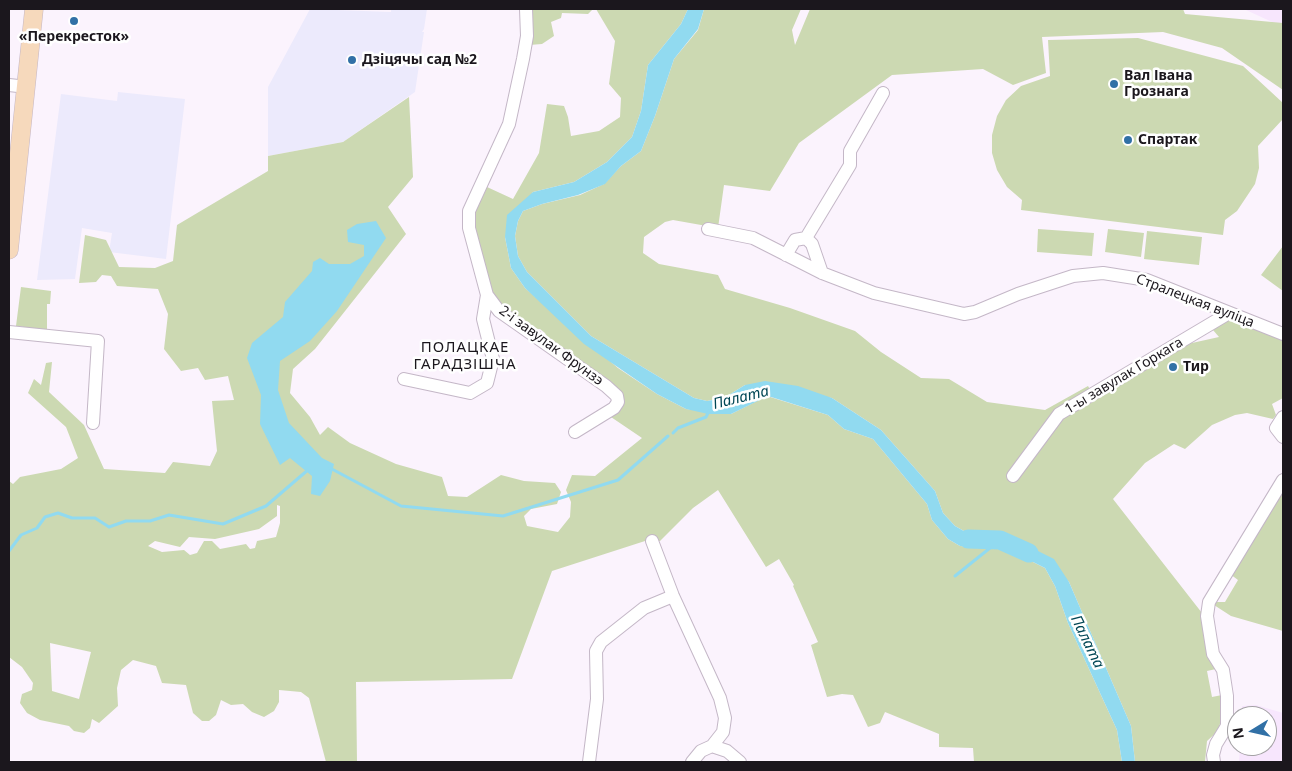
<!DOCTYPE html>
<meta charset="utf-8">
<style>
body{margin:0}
#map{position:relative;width:1292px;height:771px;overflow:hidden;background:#fbf3fd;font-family:"Noto Sans",sans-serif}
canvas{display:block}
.frame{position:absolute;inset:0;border:10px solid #1b171d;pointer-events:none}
.north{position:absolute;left:1227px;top:706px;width:50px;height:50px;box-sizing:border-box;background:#fff;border:1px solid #a4a2a5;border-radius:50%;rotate:261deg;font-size:14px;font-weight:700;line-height:20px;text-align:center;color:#1b171d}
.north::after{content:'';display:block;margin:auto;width:18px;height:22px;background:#3170a6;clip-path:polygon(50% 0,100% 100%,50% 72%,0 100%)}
</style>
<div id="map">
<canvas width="1292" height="771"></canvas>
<div class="frame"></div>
<div class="north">N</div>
</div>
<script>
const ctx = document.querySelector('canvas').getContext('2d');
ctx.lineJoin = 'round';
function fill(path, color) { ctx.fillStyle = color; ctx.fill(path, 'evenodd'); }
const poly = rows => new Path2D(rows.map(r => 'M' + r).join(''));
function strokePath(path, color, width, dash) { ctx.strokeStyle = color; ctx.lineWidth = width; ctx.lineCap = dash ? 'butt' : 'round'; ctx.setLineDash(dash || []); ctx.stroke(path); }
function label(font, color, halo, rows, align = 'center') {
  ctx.font = font + ' "Noto Sans",sans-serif'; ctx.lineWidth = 5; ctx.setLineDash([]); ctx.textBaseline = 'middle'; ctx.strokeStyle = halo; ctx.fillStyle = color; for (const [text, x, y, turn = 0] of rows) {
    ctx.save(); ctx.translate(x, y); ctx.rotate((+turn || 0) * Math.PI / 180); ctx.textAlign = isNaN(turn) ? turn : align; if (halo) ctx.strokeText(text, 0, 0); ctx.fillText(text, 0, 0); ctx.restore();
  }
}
const built = poly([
 [1228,9,1283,9,1283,27,1246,10],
 [1256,705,1283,713,1283,762,1239,762,1240,746,1267,746,1267,716,1242,716,1242,706]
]);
const education = poly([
 [310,9,391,12,391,9,427,9,424,29,422,32,424,32,415,92,343,142,268,156,268,87],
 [118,92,185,99,166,259,109,252,112,233,82,228,75,279,37,280,61,94,117,101]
]);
const green = poly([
 [529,9,593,9,588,14,562,13,561,18,551,22,554,36,542,44,529,45],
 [596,9,688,9,681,24,648,65,641,111,632,137,607,162,574,182,533,192,505,237,511,268,525,288,540,301,618,368,657,394,686,409,731,414,767,396,828,415,844,429,873,439,927,504,932,520,948,539,960,546,1007,549,1045,568,1055,586,1068,623,1117,730,1122,762,974,762,973,748,939,747,939,734,885,712,880,723,868,727,853,695,842,694,827,697,811,645,818,642,793,586,794,585,779,559,766,567,718,490,693,508,660,541,645,541,552,571,512,679,356,682,357,762,326,762,309,698,301,692,279,690,279,702,274,711,264,717,252,712,243,704,231,705,221,700,216,715,209,721,202,721,193,713,186,685,162,683,156,666,133,660,121,670,117,688,118,706,99,723,92,719,90,728,84,733,74,731,69,726,40,720,27,713,20,703,22,694,32,690,33,683,22,667,9,657,9,481,13,484,20,477,61,469,78,458,66,427,28,393,34,379,41,385,46,363,52,362,49,392,84,425,104,469,165,473,173,462,210,466,217,451,212,401,234,400,228,376,205,380,198,368,181,371,164,349,168,314,158,289,117,286,111,276,102,275,96,282,79,283,85,235,106,240,119,267,155,268,173,261,177,225,268,171,268,156,343,142,409,97,413,177,388,207,406,234,315,349,293,369,290,393,310,417,320,435,328,427,350,443,396,464,442,477,448,496,467,497,501,475,524,481,555,483,561,492,557,504,531,509,524,516,527,526,558,532,570,517,571,502,566,490,572,475,595,476,642,438,608,415,624,398,549,341,545,333,540,329,533,330,502,308,487,283,473,228,476,211,487,187,513,199,539,153,547,104,564,106,568,117,571,136,599,131,620,117,621,98,609,84,615,41],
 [277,505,280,506,280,523,276,537,257,541,255,548,250,549,246,544,220,549,212,541,204,541,197,553,190,555,184,550,162,552,148,546,155,541,180,547,189,537,215,539,259,529,277,516],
 [50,643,91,652,79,699,52,691],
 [704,9,801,9,792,30,795,45,810,9,1183,9,1185,14,1283,23,1283,90,1222,48,1163,32,1042,37,1046,73,1013,85,983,69,892,75,799,143,770,191,724,185,718,228,673,220,665,222,644,237,643,253,659,264,718,275,725,289,790,308,855,331,881,352,921,378,949,379,987,402,1045,410,1088,386,1095,398,1183,345,1219,337,1213,330,1229,320,1283,340,1283,398,1272,404,1276,415,1273,419,1247,413,1235,415,1212,425,1185,449,1174,444,1145,463,1113,499,1202,613,1216,669,1207,671,1212,697,1222,695,1222,716,1218,731,1207,741,1205,762,1135,762,1131,726,1069,582,1034,549,971,535,955,526,943,513,935,491,881,430,832,398,745,385,724,398,707,401,694,398,591,336,527,272,518,256,515,236,518,221,523,211,542,204,580,195,604,184,621,166,641,151,655,116,674,59,698,30],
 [1138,38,1243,66,1283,103,1283,119,1258,146,1259,168,1255,184,1237,211,1225,220,1223,235,1021,210,1022,200,1007,187,997,170,992,153,992,135,997,116,1006,100,1021,86,1050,76,1048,40],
 [1038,229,1094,233,1092,256,1037,252],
 [1108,229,1144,233,1141,257,1105,252],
 [1147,231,1202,237,1199,265,1144,259],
 [1283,246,1283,291,1261,275],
 [21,287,51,291,50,304,47,304,47,330,16,326],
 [1283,484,1283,631,1231,616,1214,605,1216,602,1225,602,1238,580,1230,574]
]);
const water = poly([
 [688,9,704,9,698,29,674,59,655,116,641,151,621,166,605,184,578,195,542,204,523,211,518,221,515,236,518,256,527,272,591,336,694,398,707,401,724,398,745,385,765,381,798,386,832,398,881,430,935,491,943,513,955,526,971,535,1034,549,1054,559,1069,582,1131,726,1135,762,1122,762,1117,730,1068,623,1055,586,1045,568,1007,549,960,546,948,539,932,520,927,504,873,439,844,429,828,415,768,396,731,414,708,414,686,409,657,394,584,344,525,288,511,268,505,237,507,215,533,192,574,182,607,162,632,137,641,111,648,65,681,24],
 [376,221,386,238,337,311,310,341,280,361,278,390,289,423,322,458,334,464,330,481,320,496,311,494,312,476,290,458,280,465,260,424,261,395,247,358,252,343,283,317,285,302,312,271,313,262,320,258,329,264,350,264,364,256,364,245,348,242,347,230,357,224]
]);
const stream = poly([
 [673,433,678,428,706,417,709,411],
 [330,468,401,506,503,516,618,480,668,436],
 [9,551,21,535,37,528,45,517,58,513,72,518,95,518,109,527,126,521,150,521,169,515,223,524,266,506,309,469],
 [955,576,1000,540]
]);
const river = poly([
 [968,539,1000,540,1029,553]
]);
const street = poly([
 [526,9,527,36,523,59,509,124,469,211,469,228,487,295,499,311,606,386,617,396,618,402,614,408,575,432],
 [9,85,27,87],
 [708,229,753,238,822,273,874,293,964,314,975,312,1018,294,1073,276,1103,273,1147,280,1283,334],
 [806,238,850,165,850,151,883,93],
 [786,255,795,240,806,238,812,244,822,273],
 [9,332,98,341,93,423],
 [404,379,470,393,487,383,493,359,483,319,487,295],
 [1283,417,1276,428,1283,437],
 [1013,476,1059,414,1229,313],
 [652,541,673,596,720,698,725,718,723,732,712,746,701,751,692,762],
 [712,746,727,751,740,762],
 [589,762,597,699,596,651,601,642,644,608,673,596],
 [1214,762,1213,755,1216,744,1227,726,1227,696,1223,670,1213,654,1207,616,1209,602,1283,480]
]);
const secondary = poly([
 [9,250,34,9]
]);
const markers = [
 [74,21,5,"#3170a6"],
 [352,60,5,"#3170a6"],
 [1114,84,5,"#3170a6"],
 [1128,140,5,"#3170a6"],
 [1173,367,5,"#3170a6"]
];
const poiNames = [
 ["«Перекресток»",74,37,"center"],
 ["Дзіцячы сад №2",362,60],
 ["Вал Івана",1124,76],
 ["Грознага",1124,92],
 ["Спартак",1138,140],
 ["Тир",1183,367]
];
const streetNames = [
 ["Стралецкая вуліца",1195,301,21],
 ["2-і завулак Фрунзэ",551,346,36],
 ["1-ы завулак Горкага",1124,376,-31]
];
const neighbourhoodNames = [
 ["ПОЛАЦКАЕ",465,348],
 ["ГАРАДЗІШЧА",465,365]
];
const waterNames = [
 ["Палата",741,398,-14],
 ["Палата",1087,642,64]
];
fill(built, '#f7e6fd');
fill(education, '#eceafc');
fill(green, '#ccd9b2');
fill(water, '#91daf0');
strokePath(stream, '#91daf0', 3);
strokePath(river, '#91daf0', 19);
strokePath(street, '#c4b7c7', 14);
strokePath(secondary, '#c4b7c7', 19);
strokePath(street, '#fff', 12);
strokePath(secondary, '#f6d9bc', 18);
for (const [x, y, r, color] of markers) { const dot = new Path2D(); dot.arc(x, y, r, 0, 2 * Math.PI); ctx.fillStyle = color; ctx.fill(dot); strokePath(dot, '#fff', 2); }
label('bold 14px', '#1b171d', '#fff', poiNames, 'left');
label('14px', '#1b171d', '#fff', streetNames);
ctx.letterSpacing = '1px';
label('15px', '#1b171d', '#fff', neighbourhoodNames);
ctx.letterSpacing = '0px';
label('italic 15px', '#004655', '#fff', waterNames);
</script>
